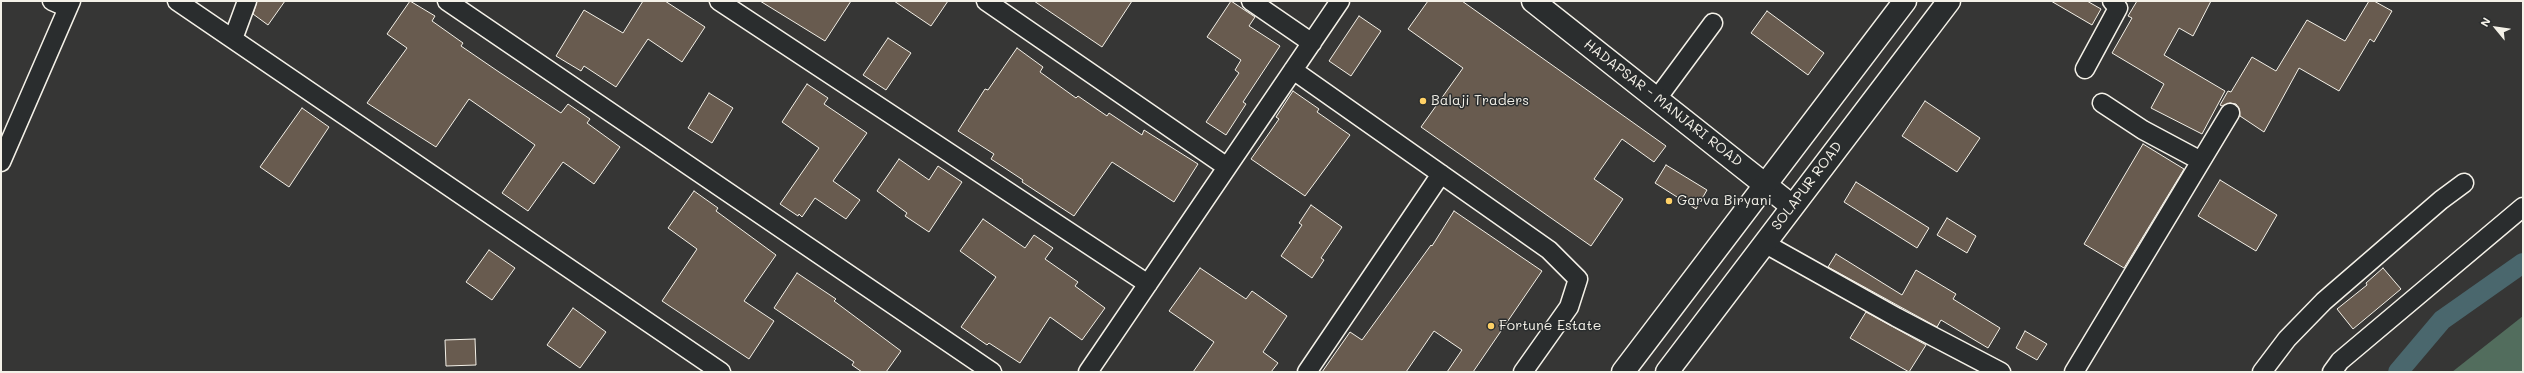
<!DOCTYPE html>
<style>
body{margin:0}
#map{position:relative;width:2524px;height:373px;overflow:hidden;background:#363635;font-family:Mali,sans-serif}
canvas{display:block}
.frame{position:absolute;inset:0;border:2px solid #f4f1e8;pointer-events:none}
.north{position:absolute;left:2476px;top:8px;width:40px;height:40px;-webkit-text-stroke:3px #2a2d2e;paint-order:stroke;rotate:299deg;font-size:11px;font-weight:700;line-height:16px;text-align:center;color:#f4f1e8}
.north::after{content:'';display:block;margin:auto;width:14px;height:18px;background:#f4f1e8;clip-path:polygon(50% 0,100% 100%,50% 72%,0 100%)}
</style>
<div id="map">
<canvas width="2524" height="373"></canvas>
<div class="frame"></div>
<div class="north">N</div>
</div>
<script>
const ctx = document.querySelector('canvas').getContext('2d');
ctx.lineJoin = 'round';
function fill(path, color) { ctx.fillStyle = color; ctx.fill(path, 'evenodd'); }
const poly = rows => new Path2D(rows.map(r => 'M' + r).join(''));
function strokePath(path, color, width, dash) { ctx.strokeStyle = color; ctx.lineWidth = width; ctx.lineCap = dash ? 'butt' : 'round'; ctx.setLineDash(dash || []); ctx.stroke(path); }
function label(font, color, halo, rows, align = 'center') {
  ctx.font = font + ' Mali,sans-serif'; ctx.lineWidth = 3; ctx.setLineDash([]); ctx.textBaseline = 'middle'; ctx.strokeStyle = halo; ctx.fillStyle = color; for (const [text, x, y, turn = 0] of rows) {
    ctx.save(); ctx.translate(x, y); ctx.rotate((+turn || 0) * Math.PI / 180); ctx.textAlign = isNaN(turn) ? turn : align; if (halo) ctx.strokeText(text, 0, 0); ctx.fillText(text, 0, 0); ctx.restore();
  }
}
const green = poly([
 [2523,316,2523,372,2452,372]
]);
const canal = poly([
 [2398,372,2442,320,2523,263]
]);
const building = poly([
 [257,1,285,1,268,25,253,14,257,1],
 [410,1,435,16,432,21,463,43,461,46,499,72,561,113,568,104,590,119,587,123,620,147,594,184,563,162,528,211,502,193,535,145,469,99,436,147,367,103,407,48,387,34,410,1],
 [643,1,665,1,705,27,682,62,648,39,616,87,584,66,581,71,556,56,584,10,623,33,643,1],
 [760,1,851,1,825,41,760,1],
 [894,1,948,1,931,26,894,1],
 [1034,1,1132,1,1102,47,1034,1],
 [1231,1,1255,17,1249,26,1280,46,1243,102,1246,104,1226,135,1206,122,1239,73,1235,70,1241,60,1207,37,1231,1],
 [1428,1,1462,1,1666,146,1654,162,1622,139,1594,179,1623,199,1591,246,1421,127,1463,68,1408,29,1428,1],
 [2051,1,2087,1,2101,9,2092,25,2051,1],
 [2137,1,2211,1,2193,36,2179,28,2164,55,2225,91,2202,134,2151,108,2164,84,2112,53,2132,18,2128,16,2137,1],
 [2369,1,2374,1,2392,11,2374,42,2370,39,2339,91,2299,68,2264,132,2240,116,2239,108,2236,104,2230,103,2222,106,2220,105,2228,91,2231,92,2252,57,2276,71,2307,20,2345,41,2369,1],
 [1767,11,1824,53,1808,75,1751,33,1767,11],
 [1359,16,1381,31,1351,76,1329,61,1359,16],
 [888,38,911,53,886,90,863,75,888,38],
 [1017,48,1043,67,1040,72,1076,98,1078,96,1107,116,1109,113,1142,135,1144,130,1198,164,1174,202,1112,162,1074,216,1022,182,1023,180,991,159,994,154,958,131,985,89,988,90,1017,48],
 [807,84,828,98,824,104,867,133,833,181,860,200,846,219,815,198,802,217,799,214,798,216,780,204,819,148,782,122,807,84],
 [1293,91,1319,109,1317,112,1350,135,1305,196,1251,159,1279,119,1276,117,1293,91],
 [709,93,733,108,712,143,688,128,709,93],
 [1925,101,1980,138,1957,172,1902,136,1925,101],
 [302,108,329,127,289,187,260,167,302,108],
 [2143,144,2184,169,2124,268,2084,244,2143,144],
 [899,159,929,180,938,166,962,182,929,232,905,216,907,213,877,191,899,159],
 [1666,165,1707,190,1696,209,1655,183,1666,165],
 [2220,180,2277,215,2256,251,2198,216,2220,180],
 [1856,182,1929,228,1917,248,1844,202,1856,182],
 [694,191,718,208,716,211,776,255,744,301,774,321,749,359,662,301,697,249,668,228,694,191],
 [1311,205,1342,227,1321,258,1324,260,1312,278,1281,256,1302,225,1299,223,1311,205],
 [1454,211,1542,271,1473,372,1447,372,1462,350,1434,331,1406,372,1322,372,1350,332,1362,340,1431,245,1432,246,1454,211],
 [1947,218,1976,236,1967,253,1937,235,1947,218],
 [983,219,1025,248,1034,235,1053,248,1045,259,1078,282,1075,286,1105,308,1082,340,1050,317,1020,363,989,343,987,345,961,327,996,277,960,251,983,219],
 [489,250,515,268,492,300,466,282,489,250],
 [1836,254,1902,295,1916,270,1956,294,1953,299,2000,328,1988,348,1941,320,1937,327,1828,267,1836,254],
 [1200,268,1246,299,1252,291,1287,316,1263,352,1278,363,1271,372,1193,372,1214,342,1169,311,1200,268],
 [2383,268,2401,289,2353,329,2337,309,2367,285,2366,283,2383,268],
 [797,273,836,299,834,301,901,351,886,372,862,372,852,365,854,362,774,308,797,273],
 [573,308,606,332,580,368,547,345,573,308],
 [1866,312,1926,345,1909,372,1850,338,1866,312],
 [2025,331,2047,344,2037,360,2016,348,2025,331],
 [475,339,476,365,446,366,445,340,475,339]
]);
const street = poly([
 [52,1,68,8],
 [177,1,721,372],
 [447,1,992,372],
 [719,1,1148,284],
 [986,1,1227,167],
 [1251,1,1312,43],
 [233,39,247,1],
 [2085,69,2118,8,2112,1],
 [1293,70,1549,250,1578,279,1569,307,1523,372],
 [1656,100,1713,23],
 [2102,103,2143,130,2201,161],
 [1,162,71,1],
 [1764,243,1896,317,2001,372],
 [1088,372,1340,1],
 [1307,372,1441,174],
 [2074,372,2230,113],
 [2262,372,2287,339,2324,301,2441,200,2464,183],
 [2332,372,2340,361,2523,207]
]);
const primary = poly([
 [1533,1,1792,206]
]);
const highway = poly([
 [1623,372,1905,1],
 [1667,372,1949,1]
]);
const markers = [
 [1423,101,4,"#ffd166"],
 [1669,201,4,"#ffd166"],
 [1491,326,4,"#ffd166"]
];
const poiNames = [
 ["Balaji Traders",1431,101],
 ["Garva Biryani",1677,201],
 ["Fortune Estate",1499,326]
];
const streetNames = [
 ["HADAPSAR - MANJARI ROAD",1663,103,38],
 ["SOLAPUR ROAD",1807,186,-53]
];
fill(green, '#526d5d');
strokePath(canal, '#4a676d', 20);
fill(building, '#685b4f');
strokePath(building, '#f4f1e8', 1);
strokePath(street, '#f4f1e8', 21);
strokePath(primary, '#f4f1e8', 25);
strokePath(highway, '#f4f1e8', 25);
strokePath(street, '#2a2d2e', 18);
strokePath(primary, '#2a2d2e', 22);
strokePath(highway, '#2a2d2e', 22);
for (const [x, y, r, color] of markers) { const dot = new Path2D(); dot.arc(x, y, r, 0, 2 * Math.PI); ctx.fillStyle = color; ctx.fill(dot); strokePath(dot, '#2a2d2e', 1.5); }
label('14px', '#f4f1e8', '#2a2d2e', poiNames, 'left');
label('14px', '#f4f1e8', '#2a2d2e', streetNames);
</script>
